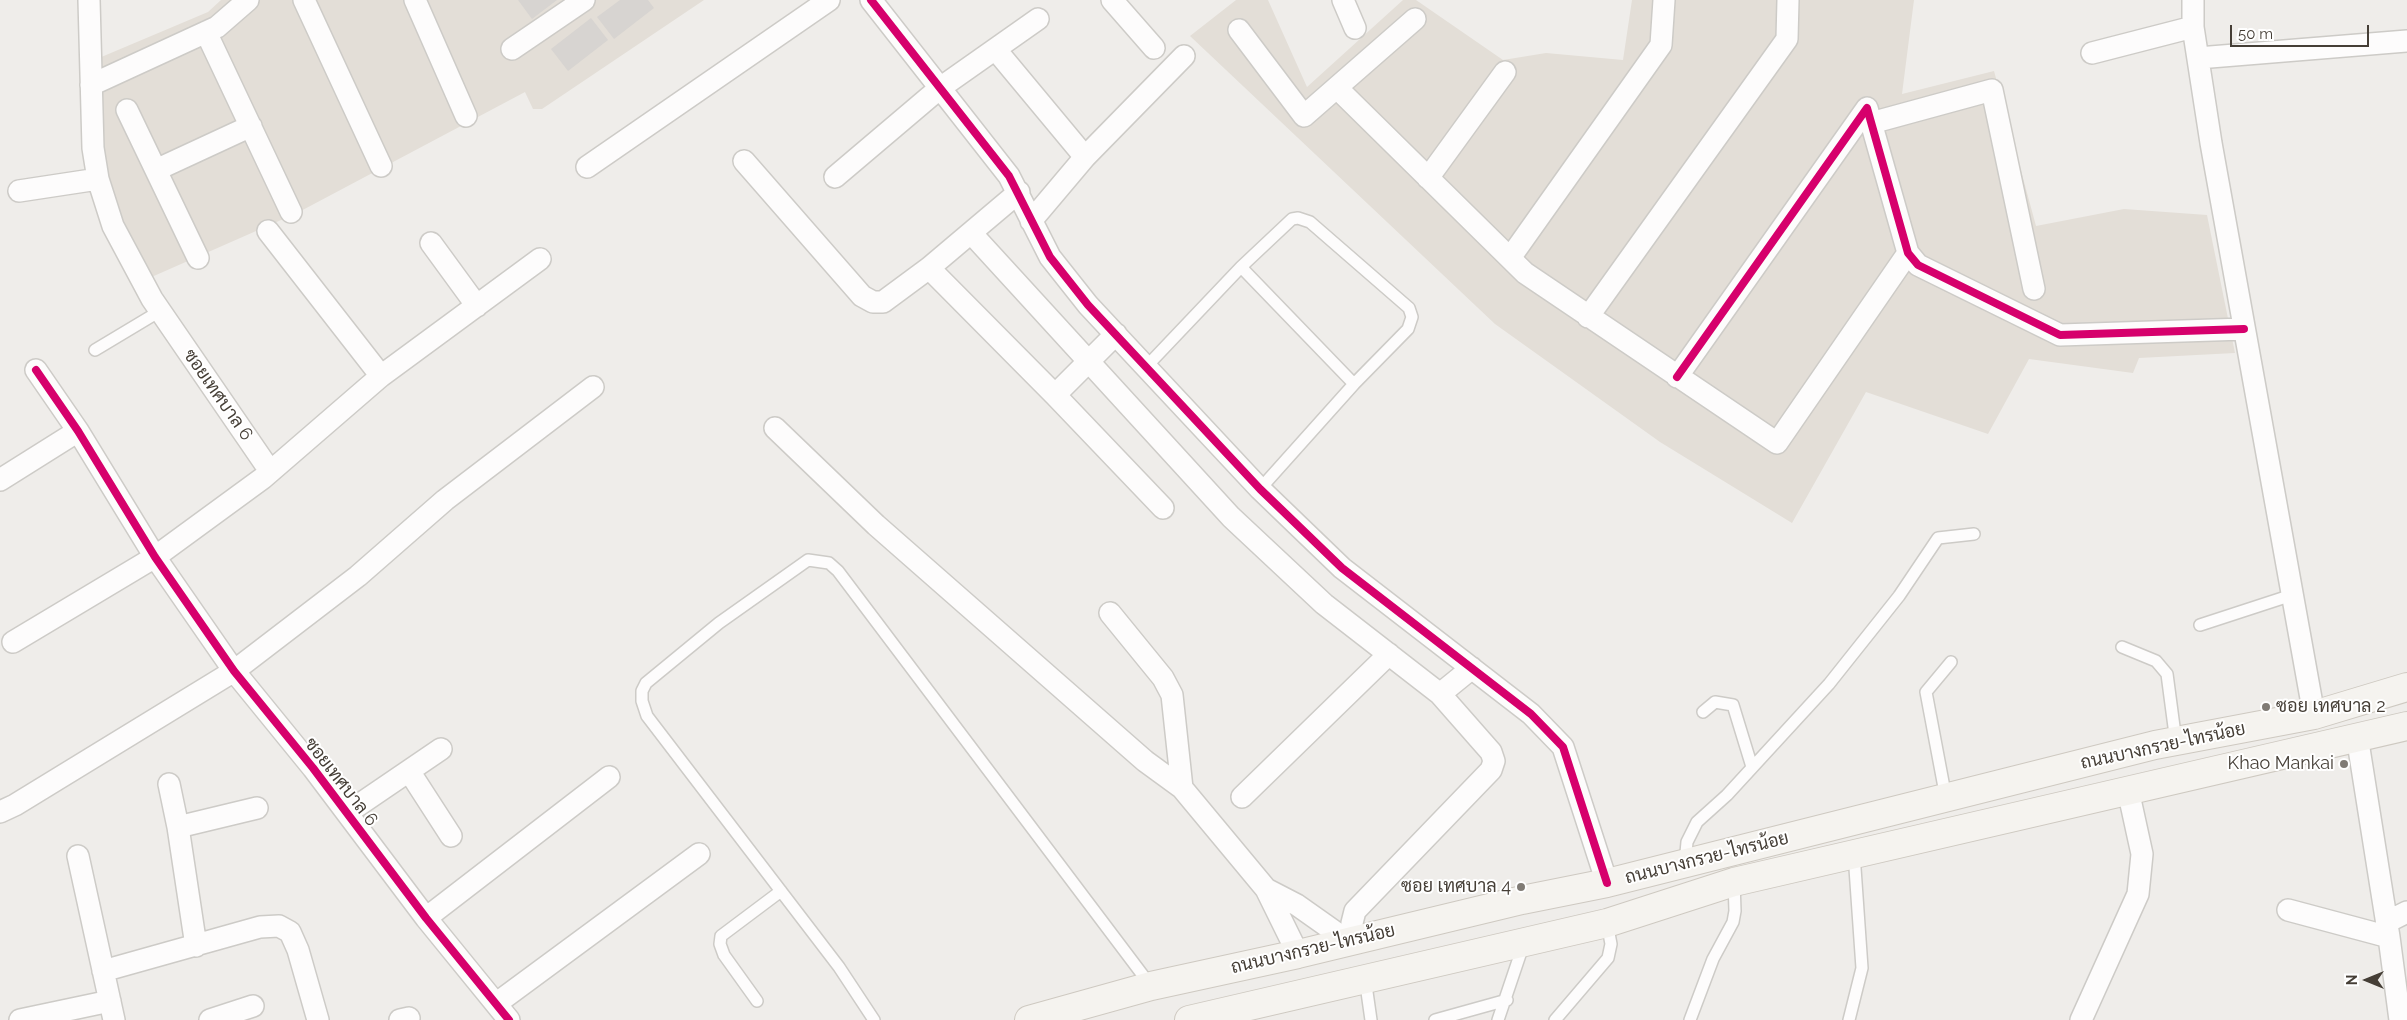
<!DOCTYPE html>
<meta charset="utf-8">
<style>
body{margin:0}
#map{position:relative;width:2407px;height:1020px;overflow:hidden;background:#efedea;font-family:Raleway,sans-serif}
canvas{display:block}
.north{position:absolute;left:2342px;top:955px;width:50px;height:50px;-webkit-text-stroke:4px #fff;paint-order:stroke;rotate:270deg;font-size:14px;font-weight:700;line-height:20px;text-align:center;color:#453e36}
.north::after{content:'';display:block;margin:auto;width:18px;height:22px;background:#453e36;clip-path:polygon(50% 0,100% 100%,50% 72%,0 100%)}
.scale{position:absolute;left:2230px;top:25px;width:139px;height:22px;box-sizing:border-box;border:2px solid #453e36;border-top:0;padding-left:6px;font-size:15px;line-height:18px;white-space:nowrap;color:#453e36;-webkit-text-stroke:4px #fff;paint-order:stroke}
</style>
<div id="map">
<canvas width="2407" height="1020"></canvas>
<div class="north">N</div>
<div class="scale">50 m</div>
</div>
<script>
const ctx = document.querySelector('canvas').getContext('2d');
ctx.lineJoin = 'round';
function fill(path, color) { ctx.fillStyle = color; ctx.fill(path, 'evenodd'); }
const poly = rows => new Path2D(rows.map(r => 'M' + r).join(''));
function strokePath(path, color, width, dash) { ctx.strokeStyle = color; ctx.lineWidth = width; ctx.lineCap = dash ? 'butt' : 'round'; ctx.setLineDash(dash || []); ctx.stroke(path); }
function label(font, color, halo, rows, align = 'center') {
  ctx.font = font + ' Raleway,Sarabun,sans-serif'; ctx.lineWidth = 4; ctx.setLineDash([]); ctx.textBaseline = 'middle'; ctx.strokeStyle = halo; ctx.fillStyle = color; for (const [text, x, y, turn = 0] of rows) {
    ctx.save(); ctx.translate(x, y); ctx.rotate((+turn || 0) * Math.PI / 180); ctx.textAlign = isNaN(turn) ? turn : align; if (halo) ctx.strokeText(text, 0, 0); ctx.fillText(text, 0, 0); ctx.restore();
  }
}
const residential = poly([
 [221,0,704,0,542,109,533,109,525,92,297,213,147,279,102,174,99,58,208,12],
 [1236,0,1268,0,1307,87,1403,0,1416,0,1503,60,1546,53,1623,60,1632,0,1914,0,1902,94,1994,71,2036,226,2124,209,2207,215,2235,353,2139,358,2133,373,2029,359,1988,434,1866,392,1792,523,1660,442,1495,324,1190,36]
]);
const building = poly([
 [518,0,557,0,532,19],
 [620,0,648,0,654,8,614,39,597,17],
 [591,18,608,40,568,71,551,49]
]);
const service = poly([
 [1241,267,1354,384],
 [95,350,160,311],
 [1146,367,1241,267,1292,219,1298,218,1310,222,1409,308,1412,317,1408,329,1354,384,1260,489],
 [2200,625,2292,595],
 [2122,647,2156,661,2167,674,2176,742],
 [1703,712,1715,702,1733,705,1752,767],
 [1946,798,1926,692,1951,662],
 [1685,864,1687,842,1697,822,1727,795,1829,684,1899,596,1938,538,1974,534],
 [1365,978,1371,1020],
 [757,1001,724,955,720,944,721,936,781,891],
 [874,1020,839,967,647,716,642,701,642,691,646,683,719,623,808,560,829,563,838,571,1151,986],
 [1435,1020,1507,1000],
 [1498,1020,1524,943],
 [1555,1020,1608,958,1611,944,1607,923],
 [1690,1020,1713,959,1733,922,1735,911,1734,882],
 [1849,1020,1862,968,1854,854]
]);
const minor = poly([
 [89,0,93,148,98,179,113,226,152,299,270,471],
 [304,0,381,166],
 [415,0,466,116],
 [871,0,1009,176,1050,257,1088,305,1260,489,1342,568,1531,714,1563,747,1607,883],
 [1112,0,1154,48],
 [1343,0,1355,28],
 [2193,0,2193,27,2211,143,2314,715],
 [1239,30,1304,116,1415,19],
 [206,32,291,212],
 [512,49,584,0],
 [996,50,1085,157],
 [2092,53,2193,27],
 [2198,58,2407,41],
 [91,85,217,27,248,0],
 [1337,88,1525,273,1777,443,1908,253],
 [127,110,198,258],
 [1871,123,1992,90,2034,289],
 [744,161,862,296,873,302,883,302,929,268,1019,192],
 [587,167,829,0],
 [156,170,251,126],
 [835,177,940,88,1038,19],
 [1428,178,1505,72],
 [19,191,98,179],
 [1031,221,1085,157,1184,56],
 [268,231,381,376],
 [972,234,1231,517,1324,604,1440,694,1491,752,1494,761,1491,770,1355,911,1352,923,1354,940],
 [431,243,477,306],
 [1510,258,1661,45,1664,0],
 [929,268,1055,395,1163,508],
 [1588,317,1787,39,1788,0],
 [36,370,78,431,155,557,234,671,313,768,426,918,509,1020],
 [1677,377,1867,108,1908,253,1918,265,2060,335,2244,329],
 [1055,395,1116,334],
 [775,428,876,525,1145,761,1182,788,1266,889,1298,954],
 [0,480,78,431],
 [1110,613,1163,678,1172,695,1182,788],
 [13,642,155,557,263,478,381,376,540,259],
 [1440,694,1472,668],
 [2357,736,2389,937,2400,1020],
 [409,771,451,836],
 [169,784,178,827,196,946],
 [1242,797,1389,654],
 [0,812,15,805,234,671,358,576,445,500,593,387],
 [347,813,441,749],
 [178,827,257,808],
 [78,856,114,1020],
 [1266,889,1297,905,1348,941],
 [2288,910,2389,937],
 [426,918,609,777],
 [2387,922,2407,912],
 [103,971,260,927,279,926,290,932,298,950,318,1020],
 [497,1003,699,854],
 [20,1020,110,1001],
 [210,1020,253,1006],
 [400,1020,409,1018],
 [2081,1020,2138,894,2142,854,2128,790]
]);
const secondary = poly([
 [1029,1020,1151,986,1298,954,1522,900,1607,883,2155,745,2314,715,2407,687],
 [1189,1020,1607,923,1734,882,2407,726]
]);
const cycleway = poly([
 [871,0,1009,176,1050,257,1088,305,1260,489,1342,568,1531,714,1563,747,1607,883],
 [36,370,78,431,155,557,234,671,313,768,426,918,509,1020],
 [1677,377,1867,108,1908,253,1918,265,2060,335,2244,329]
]);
const markers = [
 [2266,707,5,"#807b75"],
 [2344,764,5,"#807b75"],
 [1521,887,5,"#807b75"]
];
const streetNames = [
 ["ซอยเทศบาล 6",218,395,55],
 ["ถนนบางกรวย-ไทรน้อย",2163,746,-12],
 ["ซอยเทศบาล 6",341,782,52],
 ["ถนนบางกรวย-ไทรน้อย",1707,858,-14],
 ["ถนนบางกรวย-ไทรน้อย",1313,949,-13]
];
const poiNames = [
 ["ซอย เทศบาล 2",2276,707,"left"],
 ["Khao Mankai",2334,764],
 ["ซอย เทศบาล 4",1511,887]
];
fill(residential, '#e3ded7');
fill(building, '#d7d4d1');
strokePath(service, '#cdcbc7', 14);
strokePath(minor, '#cdcbc7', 24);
strokePath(secondary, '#cec9c1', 30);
strokePath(service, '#fdfcfc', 11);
strokePath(minor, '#fdfcfc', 21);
strokePath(secondary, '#f5f3ef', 28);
strokePath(cycleway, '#d6006c', 8);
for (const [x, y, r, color] of markers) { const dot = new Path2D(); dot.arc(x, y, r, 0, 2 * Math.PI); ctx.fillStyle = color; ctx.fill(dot); strokePath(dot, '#fff', 2); }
label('18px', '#453e36', '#fff', streetNames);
label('18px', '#453e36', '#fff', poiNames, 'right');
</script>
